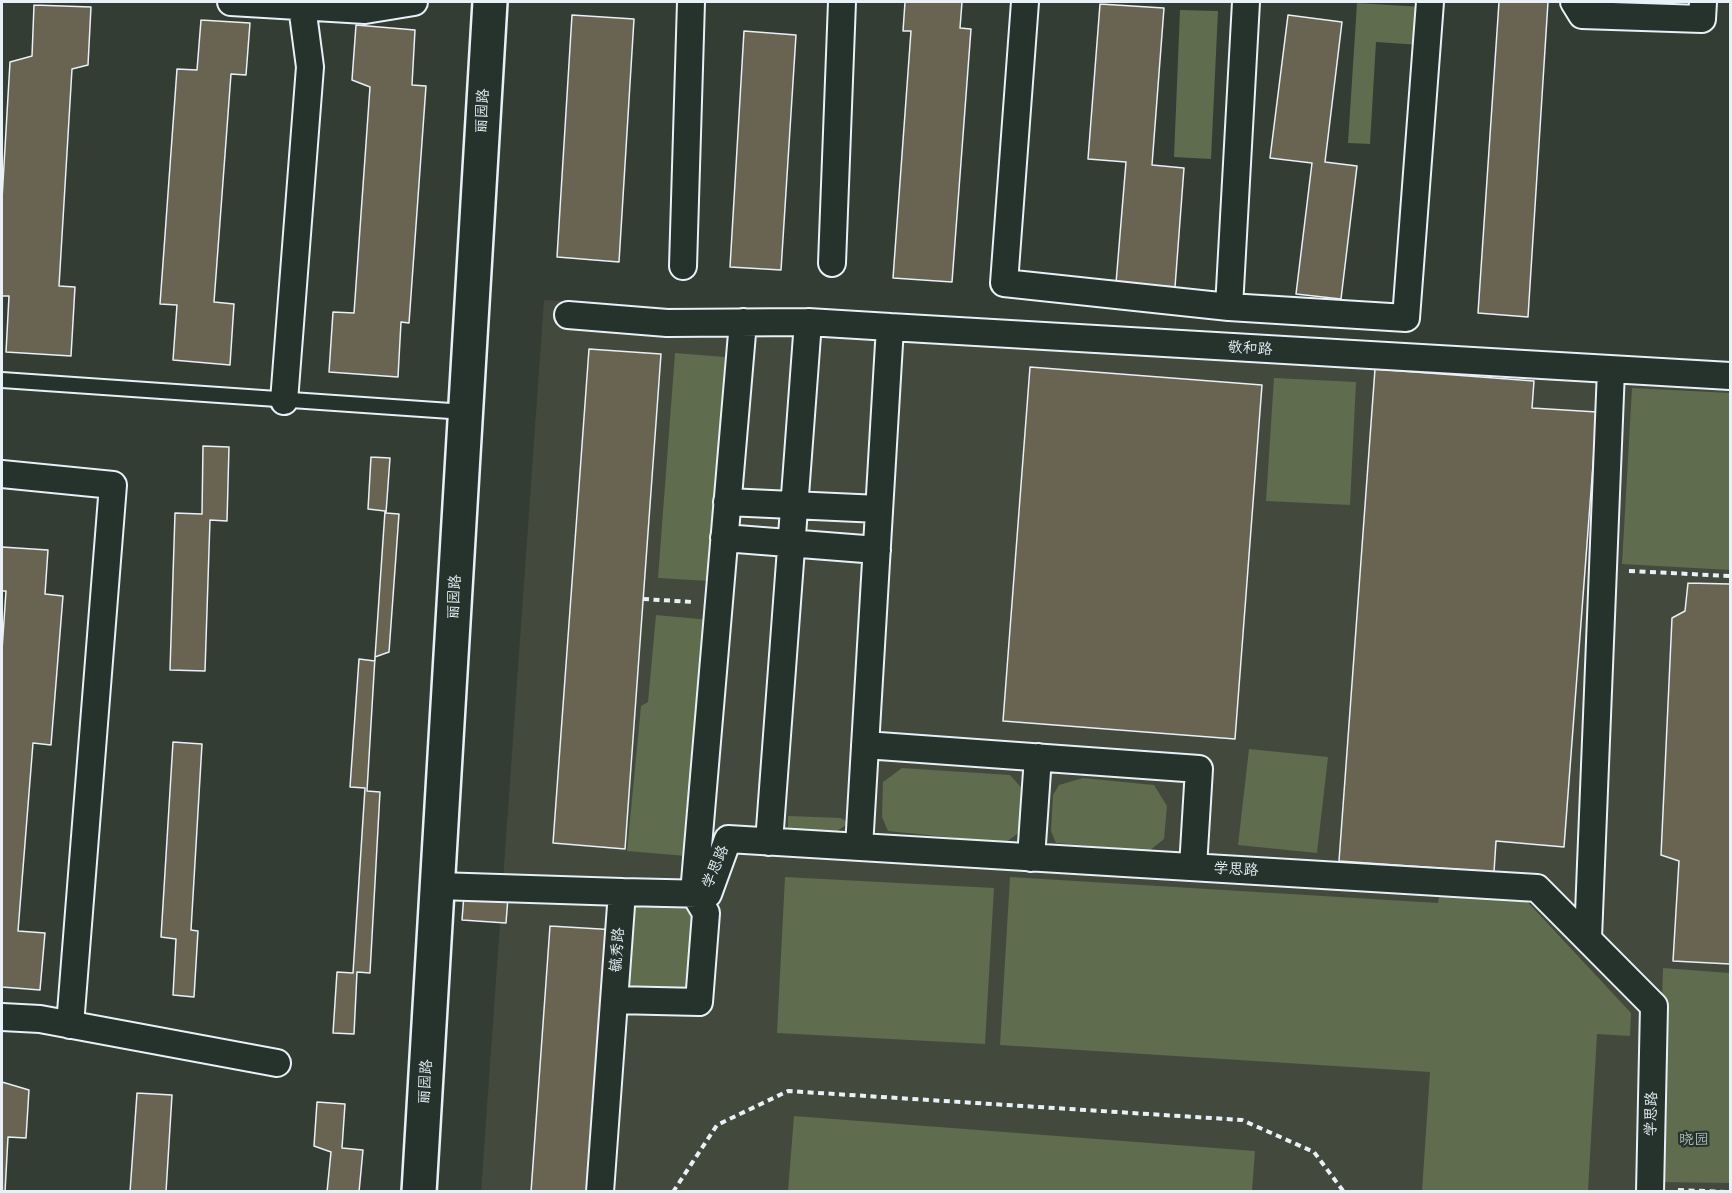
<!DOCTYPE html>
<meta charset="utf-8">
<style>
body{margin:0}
#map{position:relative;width:1732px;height:1193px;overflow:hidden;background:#333d34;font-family:Pangolin,sans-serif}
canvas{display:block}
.frame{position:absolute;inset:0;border:3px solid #e8f1f8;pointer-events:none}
</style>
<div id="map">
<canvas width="1732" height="1193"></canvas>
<div class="frame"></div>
</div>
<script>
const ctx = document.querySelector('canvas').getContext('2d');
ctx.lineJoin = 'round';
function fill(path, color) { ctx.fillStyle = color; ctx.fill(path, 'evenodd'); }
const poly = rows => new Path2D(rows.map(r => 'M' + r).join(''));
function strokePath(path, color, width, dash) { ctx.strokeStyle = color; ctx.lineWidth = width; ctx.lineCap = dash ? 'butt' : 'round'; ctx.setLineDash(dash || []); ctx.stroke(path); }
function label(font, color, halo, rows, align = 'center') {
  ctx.font = font + ' Pangolin,"LXGW WenKai TC",sans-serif'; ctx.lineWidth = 4.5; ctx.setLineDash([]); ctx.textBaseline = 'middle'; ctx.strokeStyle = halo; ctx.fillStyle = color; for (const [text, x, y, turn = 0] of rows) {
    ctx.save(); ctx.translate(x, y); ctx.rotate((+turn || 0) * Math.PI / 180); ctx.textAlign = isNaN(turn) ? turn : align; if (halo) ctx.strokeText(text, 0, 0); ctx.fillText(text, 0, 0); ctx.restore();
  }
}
const built = poly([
 [544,300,1730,366,1730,1191,481,1192]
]);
const green = poly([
 [1357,3,1438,8,1435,46,1376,42,1370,144,1348,143],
 [1180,10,1218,11,1211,159,1174,157],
 [675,353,725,357,709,581,658,578],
 [1274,378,1356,382,1350,505,1266,501],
 [1632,388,1730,393,1730,570,1622,564],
 [656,615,721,621,698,857,627,851,641,706,648,702],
 [1249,749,1328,757,1317,853,1238,845],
 [902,768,1010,775,1026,793,1025,828,1005,843,888,831,882,817,883,782],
 [1083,778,1154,785,1167,806,1164,839,1149,851,1056,843,1051,831,1053,795,1059,785],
 [788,816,841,818,849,823,834,833,799,832,788,827],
 [785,877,994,888,985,1044,777,1033],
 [1010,877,1438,903,1440,891,1523,897,1631,1013,1630,1036,1597,1034,1588,1191,1422,1191,1430,1072,1000,1045],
 [633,905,685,907,695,918,690,997,634,993,621,984],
 [1663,968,1730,973,1730,1183,1656,1182],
 [794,1116,1255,1151,1252,1191,788,1191]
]);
const building = poly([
 [905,2,962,2,960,28,971,29,952,282,893,278,911,31,903,31,905,2],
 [1499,2,1548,2,1528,317,1478,313,1499,2],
 [1100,4,1164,8,1152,165,1184,168,1175,287,1116,283,1126,162,1088,159,1100,4],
 [34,5,91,7,88,65,72,69,59,286,75,287,71,356,6,352,9,296,2,296,2,199,10,62,32,56,34,5],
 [572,15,634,19,619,262,557,257,572,15],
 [1288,15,1342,22,1325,162,1357,166,1341,299,1296,294,1312,163,1270,158,1288,15],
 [201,20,250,23,246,75,231,74,214,302,234,304,230,365,173,360,177,305,160,304,177,69,197,70,201,20],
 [356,25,415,30,412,85,426,86,409,323,401,322,398,377,329,372,333,312,354,313,370,87,352,80,356,25],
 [744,31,796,35,781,270,730,267,744,31],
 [589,349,661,354,625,849,553,843,589,349],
 [1030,367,1262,385,1235,739,1003,721,1030,367],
 [1375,369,1534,381,1532,408,1597,412,1564,847,1496,841,1494,872,1339,861,1375,369],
 [203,446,229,447,227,521,210,520,205,671,170,670,175,513,202,514,203,446],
 [371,457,390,458,386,513,399,514,389,652,375,657,385,511,368,509,371,457],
 [2,547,48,550,45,594,63,596,51,745,33,743,18,931,45,933,40,990,2,987,2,650,6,591,2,591,2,547],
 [1688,583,1730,584,1730,964,1673,961,1679,861,1661,855,1672,618,1685,611,1688,583],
 [375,657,367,791,380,792,370,973,357,972,354,1034,333,1033,337,972,353,973,365,788,350,787,359,659,375,661,375,657],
 [173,742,202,744,191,930,198,931,194,997,173,995,176,939,161,937,173,742],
 [464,894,508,897,506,923,462,920,464,894],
 [550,926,617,930,599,1192,531,1192,550,926],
 [2,1082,29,1090,26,1138,8,1137,5,1192,2,1192,2,1082],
 [137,1093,172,1095,166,1192,130,1192,137,1093],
 [317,1102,345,1104,342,1148,363,1150,359,1192,327,1192,331,1152,314,1146,317,1102]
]);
const path = poly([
 [1629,571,1730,576],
 [643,599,693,602],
 [1678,1190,1728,1192],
 [673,1192,717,1125,788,1091,1242,1120,1314,1152,1344,1192]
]);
const lane = poly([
 [2,380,465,412]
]);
const street = poly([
 [231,2,365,10,414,2],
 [1025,2,1004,283,1229,307,1406,318,1430,2],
 [1574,2,1582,15,1702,19,1703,2],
 [832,263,842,2],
 [683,266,691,2],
 [1229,307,1246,2],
 [568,315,667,323,808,322],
 [890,327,1730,376],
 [284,401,310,67,302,6],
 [2,474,113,485,70,1025],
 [727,502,879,509],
 [724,538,877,550],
 [865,745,1199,769,1193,867],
 [769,842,808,322,890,327,859,847],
 [1031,858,1038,757],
 [438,886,622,892,600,1192],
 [622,892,708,894,728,839,1537,888,1654,1006,1650,1192],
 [1588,938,1611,370],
 [615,1000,699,1002,706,913,694,893,743,322],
 [2,1017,40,1019,277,1063]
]);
const secondary = poly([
 [419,1192,490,2]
]);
const streetNames = [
 ["丽园路",483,111,-87],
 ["敬和路",1250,349,3],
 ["丽园路",455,597,-87],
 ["学思路",716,867,-67],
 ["学思路",1236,870,3],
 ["毓秀路",618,950,-86],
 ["丽园路",426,1082,-86],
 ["学思路",1652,1114,-89]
];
const parkNames = [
 ["晓园",1694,1140]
];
fill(built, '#43493d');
fill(green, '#5f6c4e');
fill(building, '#696452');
strokePath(building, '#e8f1f8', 1.5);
strokePath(lane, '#e8f1f8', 18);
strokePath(street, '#e8f1f8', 30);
strokePath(secondary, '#e8f1f8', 38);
strokePath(path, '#e8f1f8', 4, [6, 4.5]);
strokePath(lane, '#26332d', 14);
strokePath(street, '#26332d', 26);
strokePath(secondary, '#26332d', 33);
label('15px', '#e8f1f8', '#26332d', streetNames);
label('15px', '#b1bcb4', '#26332d', parkNames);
</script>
